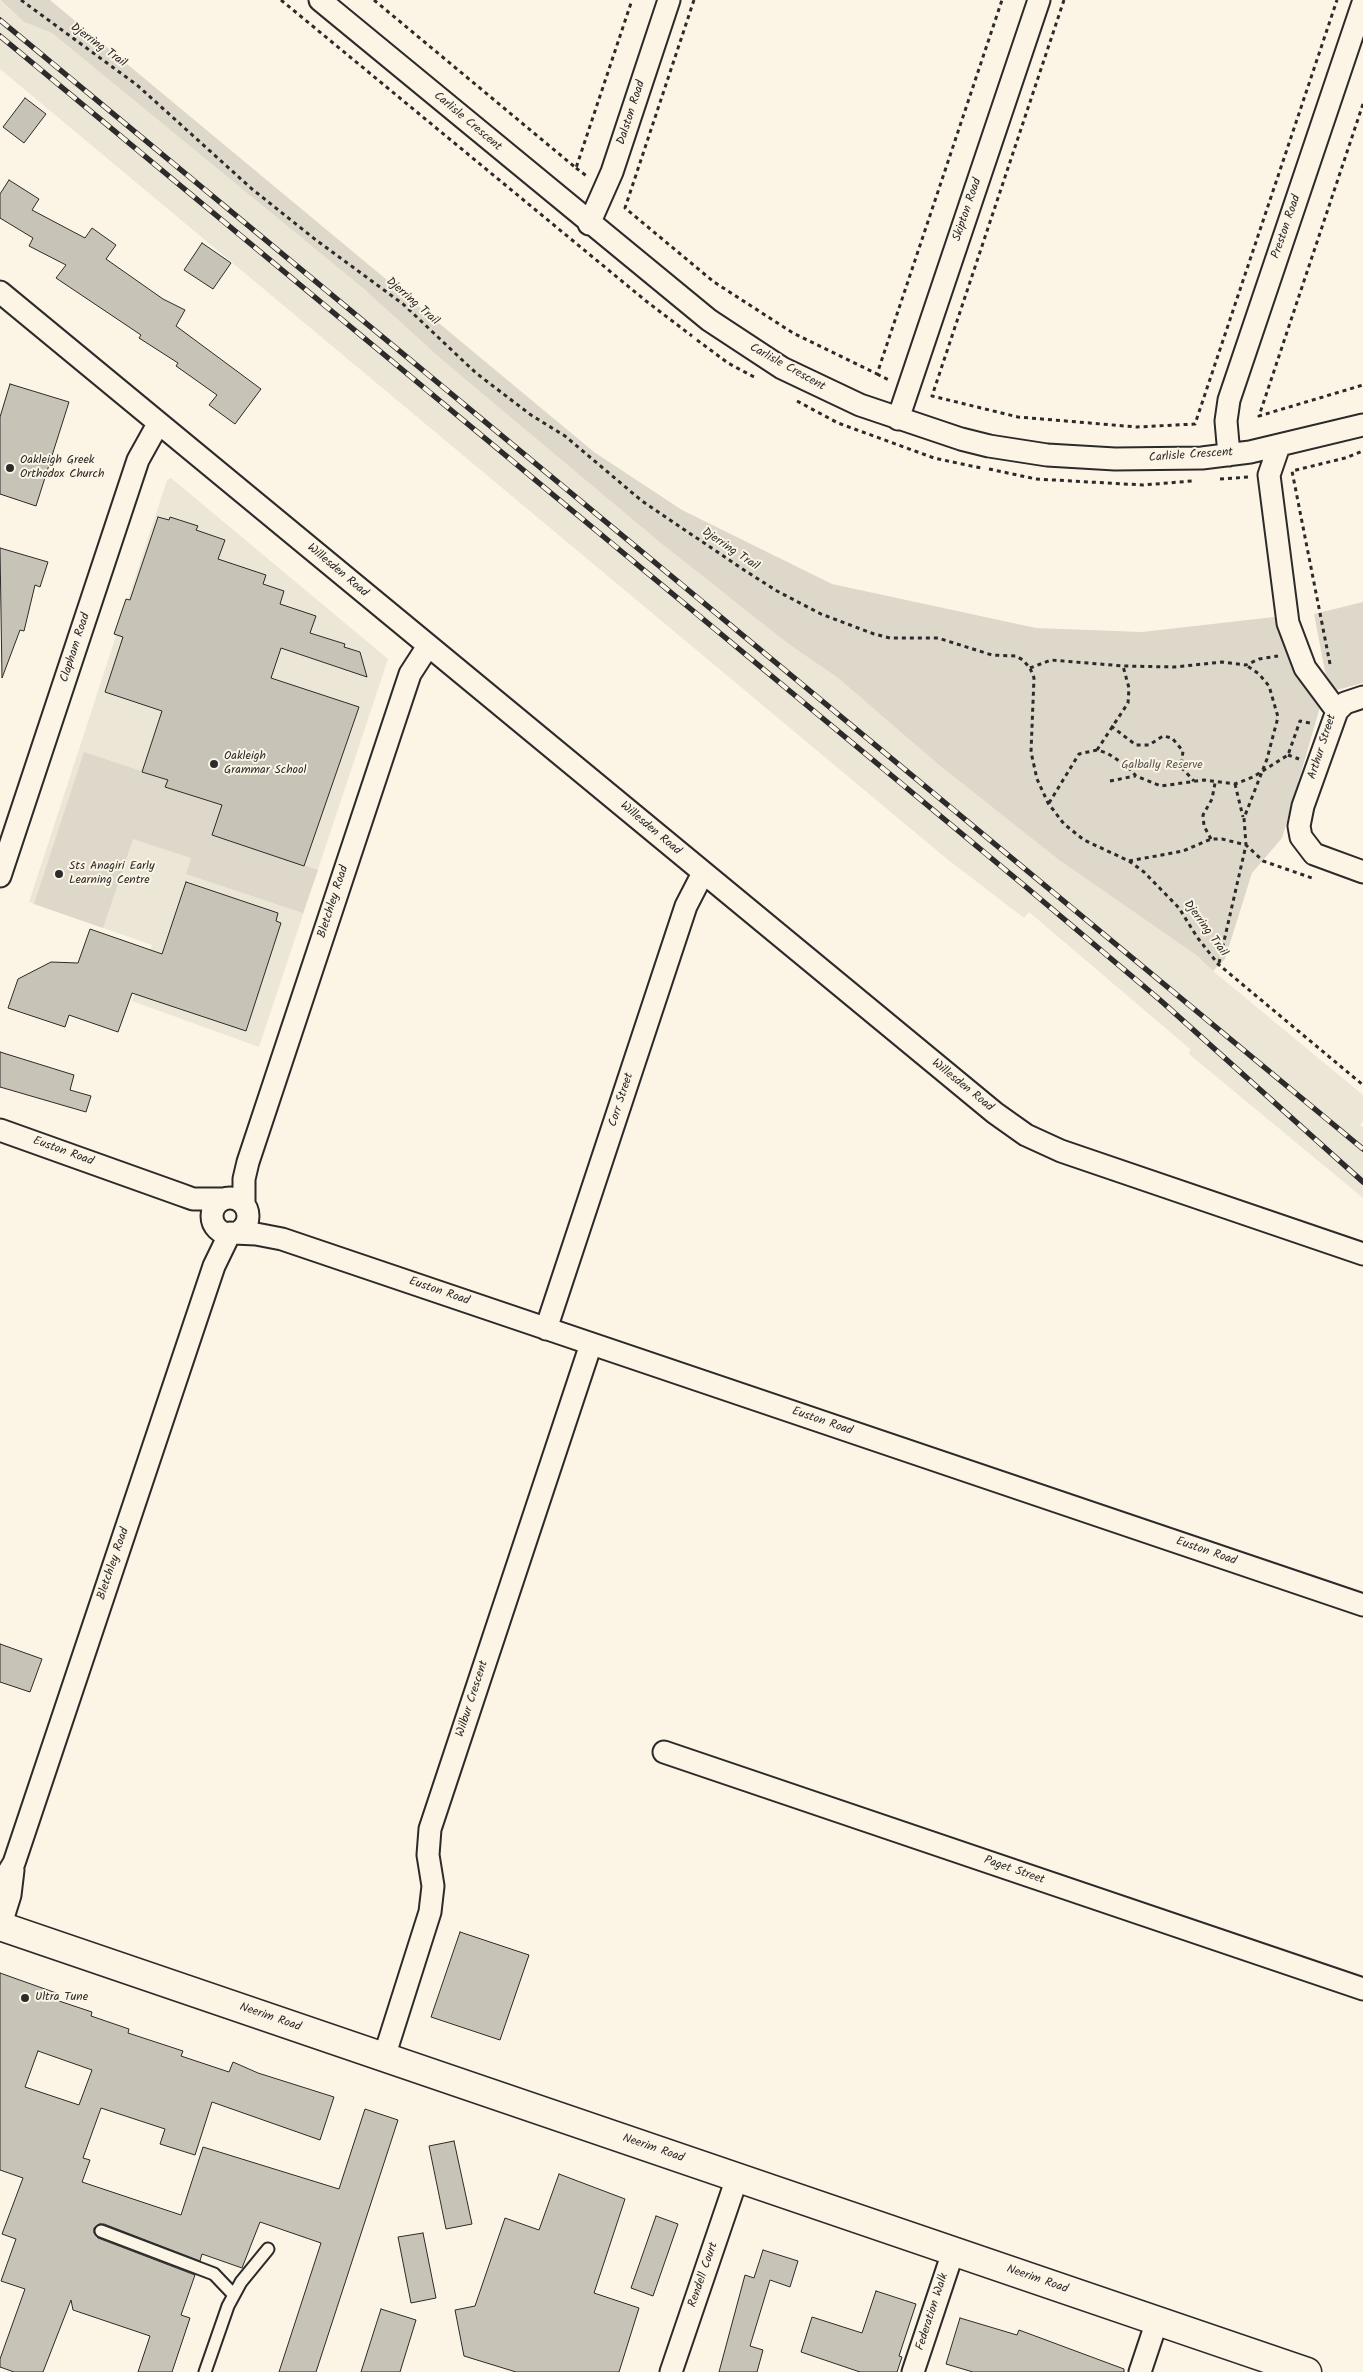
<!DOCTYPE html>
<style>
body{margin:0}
canvas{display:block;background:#fcf5e5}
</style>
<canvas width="1363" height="2372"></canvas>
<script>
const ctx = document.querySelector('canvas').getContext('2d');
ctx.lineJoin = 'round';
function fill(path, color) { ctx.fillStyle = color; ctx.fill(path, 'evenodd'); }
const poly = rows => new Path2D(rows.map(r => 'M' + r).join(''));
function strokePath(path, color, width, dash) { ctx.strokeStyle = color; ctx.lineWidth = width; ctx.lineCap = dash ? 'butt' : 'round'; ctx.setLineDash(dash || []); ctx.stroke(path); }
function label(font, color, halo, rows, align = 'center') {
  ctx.font = font + ' Kalam,sans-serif'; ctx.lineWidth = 4; ctx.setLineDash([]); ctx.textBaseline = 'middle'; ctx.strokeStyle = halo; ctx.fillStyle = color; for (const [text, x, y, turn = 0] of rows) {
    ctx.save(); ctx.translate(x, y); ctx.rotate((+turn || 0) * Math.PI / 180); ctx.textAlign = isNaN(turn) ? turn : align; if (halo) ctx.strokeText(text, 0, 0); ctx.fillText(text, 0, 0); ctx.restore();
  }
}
const built = poly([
 [0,1,24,22,52,33,364,289,440,358,790,645,838,678,939,765,1059,860,1196,955,1213,971,1363,1095,1363,1121,1360,1125,1363,1127,1363,1198,1189,1054,1190,1049,1029,912,1024,918,947,859,0,69],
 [171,478,388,659,259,1047,132,1001,152,945,29,902,167,480]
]);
const green = poly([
 [0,0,50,0,594,452,682,510,832,584,1036,628,1142,632,1274,617,1320,707,1282,838,1252,873,1225,959,1213,971,1196,955,1059,860,939,765,838,678,790,645,661,543,440,358,364,289,52,33,24,22],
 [1363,602,1363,683,1329,692,1314,614],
 [84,752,168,780,166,787,222,805,212,835,318,870,303,913,186,874,191,858,133,839,103,928,34,904]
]);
const building = poly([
 [25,98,46,114,24,143,3,127,25,98],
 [9,180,39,199,32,210,85,238,92,228,116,245,106,259,163,299,185,310,176,326,261,389,235,424,209,405,217,395,176,366,178,363,139,338,141,335,56,278,66,265,29,246,33,238,0,218,0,194,9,180],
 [202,243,231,263,213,289,184,270,202,243],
 [10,384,69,402,36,506,0,494,0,417,10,384],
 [158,517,169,520,170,517,198,526,196,530,225,540,218,559,266,575,263,584,284,591,280,604,316,616,310,633,345,644,344,647,360,652,367,677,281,648,271,678,359,707,304,866,212,835,222,805,165,787,168,780,142,772,162,711,105,692,123,637,114,634,126,599,130,600,158,517],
 [0,548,48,562,40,587,35,585,24,631,20,630,2,678,0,548],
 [186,882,278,913,276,921,281,923,246,1031,132,993,118,1032,69,1015,65,1027,8,1008,18,979,51,962,78,963,90,929,162,954,186,882],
 [0,1052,74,1075,70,1090,91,1096,86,1112,0,1087,0,1052],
 [0,1644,42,1659,30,1692,0,1682,0,1644],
 [460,1932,529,1955,500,2040,431,2017,460,1932],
 [0,1973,59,1994,56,2000,92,2012,91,2016,129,2029,128,2033,183,2051,181,2056,229,2072,233,2062,258,2073,334,2097,320,2140,212,2102,195,2155,160,2144,165,2129,101,2108,83,2158,90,2160,82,2182,181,2215,203,2147,339,2189,365,2109,398,2120,316,2372,279,2372,321,2243,260,2222,242,2268,202,2254,200,2261,104,2224,99,2224,94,2228,94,2233,98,2238,195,2275,181,2315,190,2318,172,2372,138,2372,150,2336,73,2310,71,2300,43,2372,14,2372,0,2367,0,2359,25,2289,1,2281,16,2239,2,2234,23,2178,0,2170,0,1973],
 [38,2051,92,2070,79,2105,25,2087,38,2051],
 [454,2141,472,2224,446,2229,429,2146,454,2141],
 [559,2174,625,2199,594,2293,639,2308,619,2372,516,2372,464,2356,455,2310,475,2306,505,2218,539,2230,559,2174],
 [656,2216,678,2224,653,2296,631,2288,656,2216],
 [423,2233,436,2298,411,2303,398,2237,423,2233],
 [763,2250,798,2261,790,2287,770,2280,750,2346,763,2350,757,2372,719,2372,745,2275,754,2278,763,2250],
 [876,2291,916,2304,899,2356,902,2357,897,2372,860,2372,801,2352,812,2317,862,2333,876,2291],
 [381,2309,416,2320,400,2372,361,2372,381,2309],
 [960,2318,1017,2335,1019,2330,1124,2369,1124,2372,973,2372,946,2364,960,2318]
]);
const path = poly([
 [21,0,137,85,252,189,316,240,403,304,476,373,531,415,565,436,642,501,744,570,777,591,821,614,874,634,890,638,938,638,992,655,1016,656,1023,660,1030,668,1034,678,1031,752,1037,779,1048,803,1064,824,1084,840,1129,861,1144,872,1179,908,1197,937,1218,964,1363,1085],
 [281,0,646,301,692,336],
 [374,0,576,168,632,0],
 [694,0,625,208,714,282,793,333,877,374,1002,0],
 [1064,0,932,396,1018,417,1137,427,1195,424,1337,0],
 [1363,104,1259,416,1363,385],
 [576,168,588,177],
 [697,340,728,363,754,377],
 [877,374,889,380],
 [797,401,838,423,934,458,981,468],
 [989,469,1036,479,1143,485,1192,481],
 [1220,479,1249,477],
 [1330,664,1292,471,1345,458,1363,451],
 [1030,668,1051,660,1123,666,1175,667,1222,662,1246,665,1259,659,1278,656],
 [1111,726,1136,745,1149,745,1163,736,1172,738,1183,751,1181,767,1194,781],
 [1097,750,1128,703,1129,688,1123,666],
 [1288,755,1299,759],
 [1110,781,1135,776],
 [1235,784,1243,817],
 [1049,803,1079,754,1097,750,1107,753,1127,766,1136,776,1161,786,1204,780,1235,784,1253,777,1288,755,1300,721,1310,723],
 [1211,839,1204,826,1203,815,1212,799,1215,783],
 [1129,861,1183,851,1211,839,1222,839,1246,845,1263,861,1312,878],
 [1219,963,1246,845,1244,818,1267,759,1278,717,1269,686,1259,674,1246,665]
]);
const service = poly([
 [101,2231,214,2274,234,2295],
 [205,2372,228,2306,241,2282,268,2249]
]);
const minor = poly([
 [320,0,709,320,782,368,860,405,961,439,989,446,1047,455,1115,459,1202,458,1250,452,1363,425],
 [589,224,612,172,669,0],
 [0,292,995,1113,1026,1135,1061,1151,1363,1254],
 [898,419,1039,0],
 [1279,446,1269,475,1288,623,1305,668,1337,711],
 [1229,455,1226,421,1229,400,1363,3],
 [1363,697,1345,703,1337,711,1303,806,1299,826,1301,837,1314,854,1363,872],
 [0,876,138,460,158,424],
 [0,1130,182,1195,193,1199,223,1199],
 '212 1216a18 18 0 1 1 36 0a18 18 0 1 1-36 0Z',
 [244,1205,244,1179,248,1162,410,674,428,646],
 [234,1233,256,1234,282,1239,1363,1605],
 [546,1329,686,906,703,873],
 [664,1752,1363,1989],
 [0,1886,14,1863,214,1266,230,1233],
 [0,1927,10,1895,13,1870],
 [384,2057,430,1912,433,1886,428,1855,430,1829,591,1344],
 [671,2372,737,2178],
 [913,2372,953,2252],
 [1140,2372,1157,2321]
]);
const tertiary = poly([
 [0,1926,1307,2372]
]);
const rail = poly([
 [0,20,1363,1149],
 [0,36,1026,887,1160,1000,1363,1182]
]);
const markers = [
 [10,468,5,"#2b2b2b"],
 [214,764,5,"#2b2b2b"],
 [59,874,5,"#2b2b2b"],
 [25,1998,5,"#2b2b2b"]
];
const streetNames = [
 ["Djerring Trail",98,46,36],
 ["Dalston Road",632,113,-72],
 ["Carlisle Crescent",467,122,40],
 ["Skipton Road",968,210,-71],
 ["Preston Road",1287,227,-71],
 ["Djerring Trail",412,302,41],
 ["Carlisle Crescent",787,368,29],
 ["Carlisle Crescent",1191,456,-4],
 ["Djerring Trail",730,550,34],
 ["Willesden Road",337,571,40],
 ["Clapham Road",76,648,-72],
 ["Arthur Street",1323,747,-72],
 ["Willesden Road",650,829,40],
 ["Bletchley Road",334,902,-72],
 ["Djerring Trail",1205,929,54],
 ["Willesden Road",962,1086,39],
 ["Corr Street",622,1100,-72],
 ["Euston Road",63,1152,20],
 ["Euston Road",439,1292,19],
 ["Euston Road",822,1422,19],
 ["Euston Road",1206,1552,19],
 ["Bletchley Road",114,1564,-71],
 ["Wilbur Crescent",473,1699,-72],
 ["Paget Street",1014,1871,19],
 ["Neerim Road",270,2018,19],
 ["Neerim Road",653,2149,19],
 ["Rendell Court",704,2275,-71],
 ["Neerim Road",1037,2280,19],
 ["Federation Walk",933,2312,-72]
];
const poiNames = [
 ["Oakleigh Greek",20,461],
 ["Orthodox Church",20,475],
 ["Oakleigh",224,757],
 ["Grammar School",224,771],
 ["Sts Anagiri Early",69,867],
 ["Learning Centre",69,881],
 ["Ultra Tune",35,1998]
];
const parkNames = [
 ["Galbally Reserve",1162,766]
];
fill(built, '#ece6d7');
fill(green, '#ded8ca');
fill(building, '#c8c3b7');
strokePath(building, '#2b2b2b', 1);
strokePath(service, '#2b2b2b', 15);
strokePath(minor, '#2b2b2b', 25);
strokePath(tertiary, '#2b2b2b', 31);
strokePath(path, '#2b2b2b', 3, [4, 4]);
strokePath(service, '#fcf5e5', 11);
strokePath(minor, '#fcf5e5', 21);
strokePath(tertiary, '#fcf5e5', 28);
strokePath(rail, '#2b2b2b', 5.5);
strokePath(rail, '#fcf5e5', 4, [11]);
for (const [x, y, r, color] of markers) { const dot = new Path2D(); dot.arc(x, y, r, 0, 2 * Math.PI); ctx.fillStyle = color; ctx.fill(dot); strokePath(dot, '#fcf5e5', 2); }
label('12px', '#2b2b2b', '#fcf5e5', streetNames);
label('12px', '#2b2b2b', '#fcf5e5', poiNames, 'left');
label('12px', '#585653', '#fcf5e5', parkNames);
</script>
